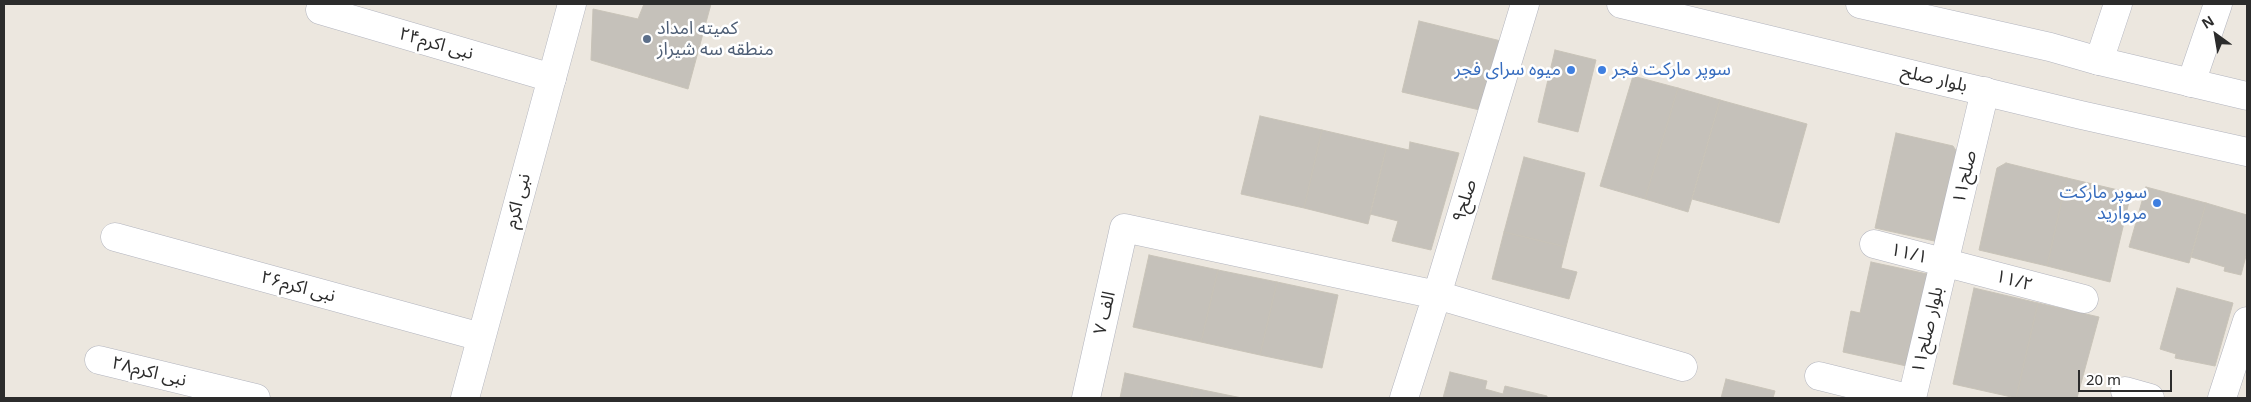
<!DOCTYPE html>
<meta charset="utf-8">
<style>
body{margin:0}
#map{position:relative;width:2251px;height:402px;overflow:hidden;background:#ece7df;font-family:"Noto Sans",sans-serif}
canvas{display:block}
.frame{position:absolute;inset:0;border:5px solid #2c2c2c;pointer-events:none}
.north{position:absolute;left:2191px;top:10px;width:50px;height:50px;-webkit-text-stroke:4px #fff;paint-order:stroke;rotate:328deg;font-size:14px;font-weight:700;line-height:20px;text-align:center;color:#2c2c2c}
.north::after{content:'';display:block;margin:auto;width:18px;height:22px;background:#2c2c2c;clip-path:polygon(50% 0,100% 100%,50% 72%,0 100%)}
.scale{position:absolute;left:2078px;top:370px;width:94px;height:22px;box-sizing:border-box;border:2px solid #2c2c2c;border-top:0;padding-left:6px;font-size:15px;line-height:18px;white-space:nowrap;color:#2c2c2c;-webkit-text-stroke:4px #fff;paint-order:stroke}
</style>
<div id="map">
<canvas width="2251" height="402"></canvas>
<div class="frame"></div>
<div class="north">N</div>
<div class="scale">20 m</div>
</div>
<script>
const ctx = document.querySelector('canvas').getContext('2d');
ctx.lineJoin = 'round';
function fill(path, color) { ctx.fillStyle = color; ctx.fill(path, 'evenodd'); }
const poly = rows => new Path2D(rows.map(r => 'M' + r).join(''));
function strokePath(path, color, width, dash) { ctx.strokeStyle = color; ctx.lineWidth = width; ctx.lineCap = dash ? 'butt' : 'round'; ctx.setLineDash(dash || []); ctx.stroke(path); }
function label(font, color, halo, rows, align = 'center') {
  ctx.font = font + ' "Noto Sans","Noto Sans Arabic",sans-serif'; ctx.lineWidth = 5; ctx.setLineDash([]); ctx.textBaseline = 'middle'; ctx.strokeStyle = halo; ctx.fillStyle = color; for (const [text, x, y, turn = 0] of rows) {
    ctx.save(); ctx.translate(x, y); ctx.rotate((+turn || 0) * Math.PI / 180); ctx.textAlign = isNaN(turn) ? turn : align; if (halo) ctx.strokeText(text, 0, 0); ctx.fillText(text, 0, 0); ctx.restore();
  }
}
const building = poly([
 [644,4,711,4,688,89,591,60,593,9,638,19,644,4],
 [1419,21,1501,41,1484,111,1402,92,1419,21],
 [1555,50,1596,60,1578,132,1538,122,1555,50],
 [1633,76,1678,88,1645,199,1600,186,1633,76],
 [1678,88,1720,100,1688,212,1645,199,1678,88],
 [1720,100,1807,124,1779,223,1692,199,1720,100],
 [1260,116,1322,130,1304,208,1241,194,1260,116],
 [1322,130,1387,145,1368,224,1304,208,1322,130],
 [1896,133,1953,146,1959,155,1939,242,1875,228,1896,133],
 [1410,142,1459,153,1431,250,1392,241,1398,221,1370,214,1387,145,1409,150,1410,142],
 [1524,157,1585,173,1566,247,1504,232,1524,157],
 [2006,163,2067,178,2047,266,1979,250,1997,168,2006,163],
 [2067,178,2131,193,2110,282,2047,266,2067,178],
 [2146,187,2206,203,2189,263,2129,247,2146,187],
 [2206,203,2247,215,2247,252,2241,275,2224,271,2225,267,2191,257,2206,203],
 [1504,232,1566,247,1561,268,1577,272,1569,299,1492,279,1504,232],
 [1149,255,1218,270,1201,342,1133,327,1149,255],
 [1871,262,1932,275,1911,367,1843,352,1851,311,1860,313,1871,262],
 [1218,270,1277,282,1260,355,1201,342,1218,270],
 [1277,282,1338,295,1322,368,1260,355,1277,282],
 [1974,288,2038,303,2016,398,1953,384,1974,288],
 [2177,288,2233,303,2215,366,2175,358,2176,354,2160,349,2177,288],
 [2038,303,2099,317,2077,398,2016,398,2038,303],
 [1450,372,1487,381,1485,389,1503,394,1505,386,1547,396,1547,398,1443,398,1450,372],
 [1125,373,1193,388,1191,398,1120,398,1125,373],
 [1726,379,1775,391,1773,398,1721,398,1726,379],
 [1193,388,1242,398,1191,398,1193,388]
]);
const street = poly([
 [320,10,552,78],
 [2099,61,2118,4],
 [2191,83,2218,4],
 [115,237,481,337],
 [1874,244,2084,299],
 [99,360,256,398],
 [1819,376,1908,398],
 [2125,391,2150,398],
 [1086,398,1124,228,1437,295,1683,367],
 [1404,398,1437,295,1525,4],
 [1912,398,1985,91],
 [2222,398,2247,321]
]);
const secondary = poly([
 [1621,4,2081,115,2247,152],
 [1860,4,2050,47,2099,61,2247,96],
 [465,398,572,4]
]);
const markers = [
 [647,39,5,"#5c6f8a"],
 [1571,70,5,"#3f7fe0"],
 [1602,70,5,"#3f7fe0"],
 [2157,203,5,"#3f7fe0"]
];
const serviceNames = [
 ["کمیته امداد",657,29],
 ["منطقه سه شیراز",657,50]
];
const streetNames = [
 ["نبی اکرم۲۴",436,44,16],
 ["بلوار صلح",1934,79,13],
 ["صلح۱۱",1965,177,-77],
 ["نبی اکرم",518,201,-75],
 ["صلح۹",1465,201,-73],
 ["۱۱/۱",1909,254,14],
 ["۱۱/۲",2014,281,15],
 ["نبی اکرم۲۶",298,287,15],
 ["۷ الف",1105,313,-77],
 ["بلوار صلح۱۱",1928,330,-77],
 ["نبی اکرم۲۸",149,372,14]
];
const shopNames = [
 ["میوه سرای فجر",1561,70],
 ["سوپر مارکت فجر",1612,70,"left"],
 ["سوپر مارکت",2147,193],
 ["مروارید",2147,214]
];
fill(building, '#c5c1ba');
strokePath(building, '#c8c3b8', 1);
strokePath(street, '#b2b4be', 29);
strokePath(secondary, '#b2b4be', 29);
strokePath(street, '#fff', 28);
strokePath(secondary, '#fff', 28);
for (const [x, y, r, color] of markers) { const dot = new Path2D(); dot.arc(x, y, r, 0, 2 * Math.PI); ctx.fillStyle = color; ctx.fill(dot); strokePath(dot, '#fff', 2); }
label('18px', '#4e5e75', '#fff', serviceNames, 'left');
label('18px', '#2c2c2c', '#fff', streetNames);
label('18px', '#366cbe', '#fff', shopNames, 'right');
</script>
